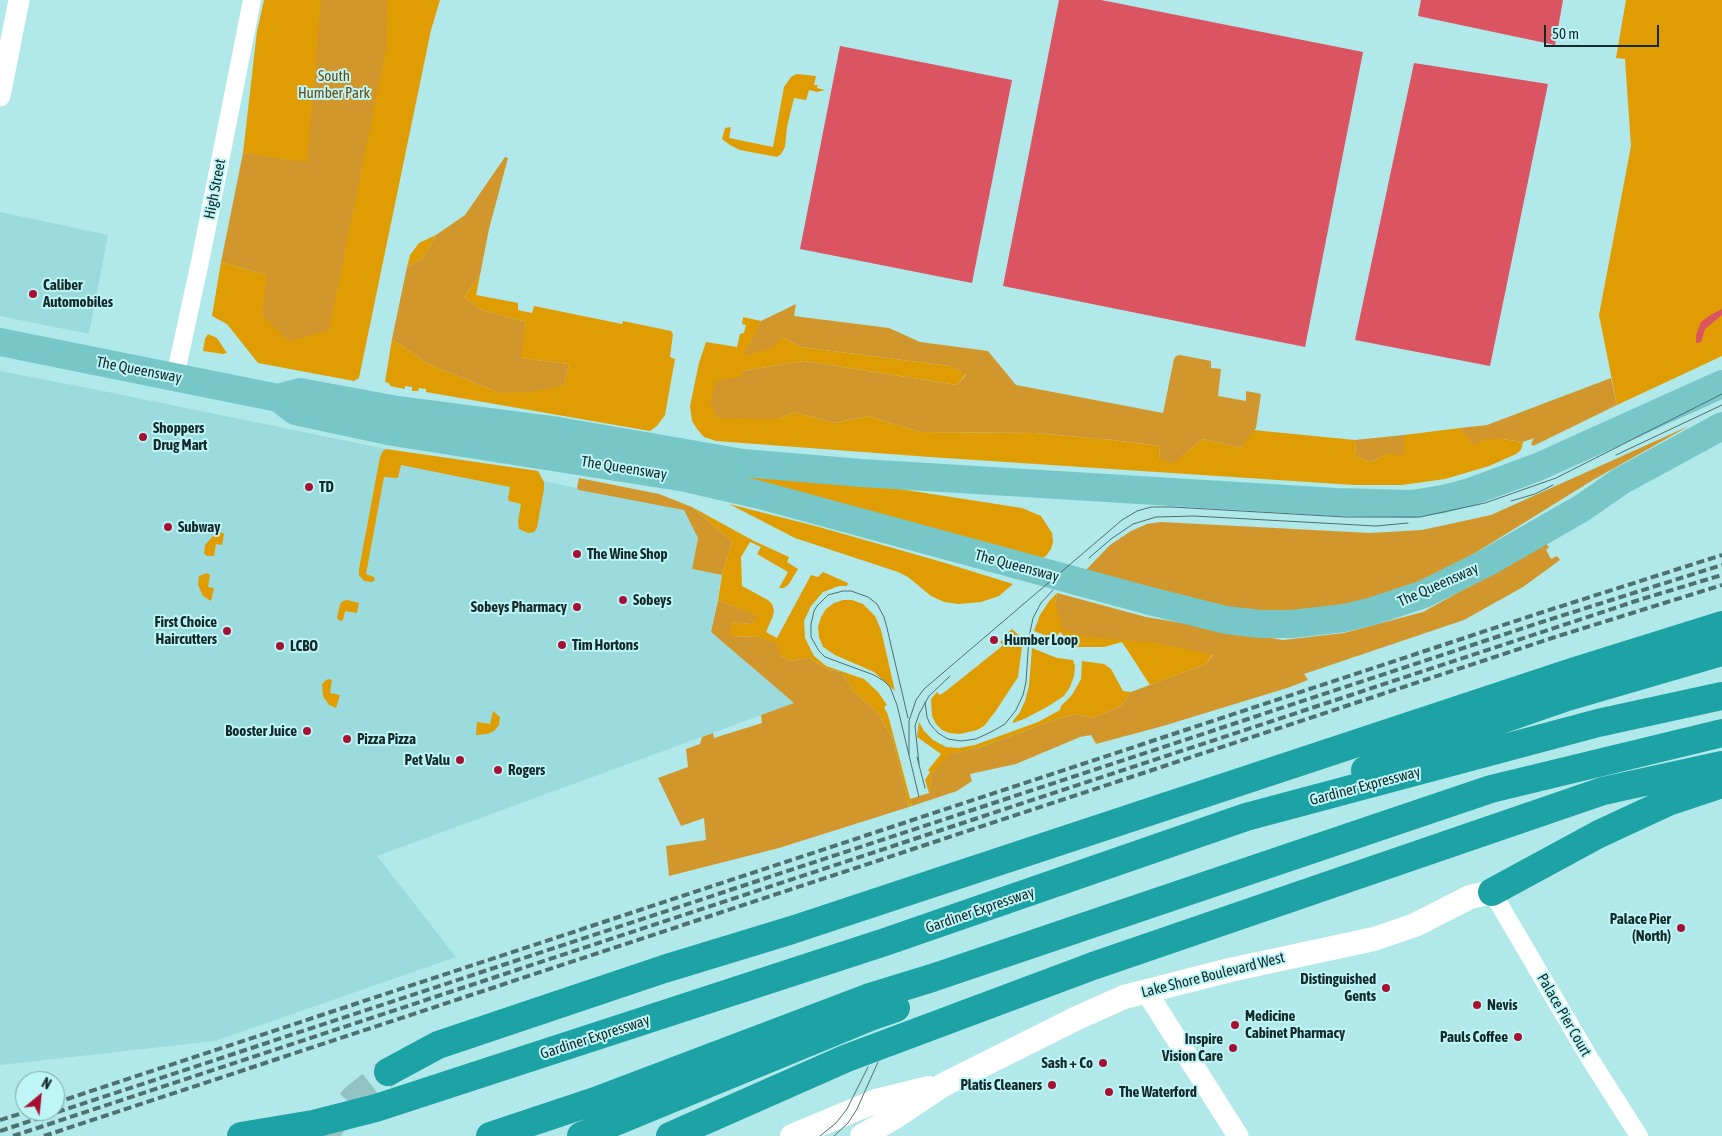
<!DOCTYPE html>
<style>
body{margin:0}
#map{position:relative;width:1722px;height:1136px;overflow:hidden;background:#b1e8e9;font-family:"Asap Condensed",sans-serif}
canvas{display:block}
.north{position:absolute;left:15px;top:1071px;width:50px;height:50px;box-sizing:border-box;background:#bef5f6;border:1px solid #7aa3a4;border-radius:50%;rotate:28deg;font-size:14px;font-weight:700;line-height:20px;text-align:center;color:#14292a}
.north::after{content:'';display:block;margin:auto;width:18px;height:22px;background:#a81033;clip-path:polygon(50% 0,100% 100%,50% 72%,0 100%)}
.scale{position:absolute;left:1544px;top:25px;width:115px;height:22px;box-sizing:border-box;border:2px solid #14292a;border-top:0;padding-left:6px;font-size:15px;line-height:18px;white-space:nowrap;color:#14292a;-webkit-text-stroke:4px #bef5f6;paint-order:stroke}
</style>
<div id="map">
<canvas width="1722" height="1136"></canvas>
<div class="north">N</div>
<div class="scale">50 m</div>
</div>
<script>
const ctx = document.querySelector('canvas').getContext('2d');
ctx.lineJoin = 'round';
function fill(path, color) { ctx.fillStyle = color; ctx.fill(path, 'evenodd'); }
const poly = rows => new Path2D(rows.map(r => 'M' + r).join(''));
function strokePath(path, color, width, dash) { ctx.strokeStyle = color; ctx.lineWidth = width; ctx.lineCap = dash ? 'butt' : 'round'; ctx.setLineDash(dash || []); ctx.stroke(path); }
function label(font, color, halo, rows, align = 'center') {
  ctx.font = font + ' "Asap Condensed",sans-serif'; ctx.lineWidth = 4; ctx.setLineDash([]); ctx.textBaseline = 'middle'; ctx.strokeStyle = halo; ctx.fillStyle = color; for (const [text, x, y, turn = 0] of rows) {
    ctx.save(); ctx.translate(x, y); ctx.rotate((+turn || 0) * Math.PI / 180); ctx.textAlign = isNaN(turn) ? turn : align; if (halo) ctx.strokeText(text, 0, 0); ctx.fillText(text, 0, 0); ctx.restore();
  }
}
const built = poly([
 [0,212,108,235,89,334,0,316],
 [0,371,108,392,684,510,698,537,692,569,722,575,711,632,794,703,377,856,456,957,215,1041,0,1065]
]);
const green = poly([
 [264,0,440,0,431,30,359,378,354,381,258,363,227,324,212,316,221,262,267,275,307,163,243,153,257,31],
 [1626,0,1722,0,1722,356,1617,405,1599,315,1631,146,1625,59,1616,58],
 [797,74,816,76,814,85,818,85,817,88,825,90,817,92,809,90,806,100,794,98,787,127,785,147,781,154,777,157,772,156,740,150,730,145,722,139,725,128,731,127,729,138,773,147,784,87,791,77],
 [436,235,424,257,407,267,410,255,419,243],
 [480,275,476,295,518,303,518,310,532,313,534,306,622,324,623,321,671,331,673,334,670,357,675,359,665,415,657,426,650,431,426,392,426,389,419,388,418,391,412,391,412,387,405,386,405,389,390,386,389,383,385,382,392,339,428,364,500,393,564,385,569,364,520,358,526,322,481,310,464,297],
 [743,317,761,321,744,356,782,337,801,347,950,366,966,374,957,385,804,361,742,371,742,376,779,419,794,412,834,423,868,416,920,432,1035,433,1113,440,1159,446,1160,460,1182,456,1203,439,1241,448,1253,430,1355,440,1356,456,1371,462,1387,454,1404,454,1404,435,1460,428,1474,445,1485,439,1502,439,1523,442,1521,450,1516,454,1489,466,1445,479,1402,485,1354,485,930,457,716,441,704,437,697,429,692,421,690,406,699,363,706,342,737,347,740,334,744,333,746,325,742,324],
 [208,334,217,338,227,353,223,354,203,351,205,339],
 [386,449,538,471,544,482,544,489,537,528,534,532,528,533,519,529,518,522,521,504,509,501,508,498,510,487,401,465,398,478,384,477,366,574,374,577,375,580,372,582,364,581,359,575,359,569,380,457,383,451],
 [699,467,841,480,1022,508,1041,516,1052,533,1053,542,1051,549,1046,556,1041,559],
 [729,504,819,527,942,562,1013,584,999,596,981,602,959,604,944,602,931,596,908,577,898,572,795,538],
 [692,507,754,541,789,557,787,562,798,569,789,584,784,588,779,588,788,572,757,554,761,547,750,542,741,557,742,586,768,600,772,604,774,610,773,616,766,632,777,638,811,575,818,577,823,572,848,583,847,586,839,586,823,592,811,606,804,621,805,638,814,656,826,666,864,679,878,692,887,705,884,707,888,715,912,806,909,807,905,791,892,736,876,711,854,692,842,672,829,670,809,658,790,661,781,656,760,637,729,636,731,622,752,624,757,616,718,600,722,575,732,541],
 [221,532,224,534,222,545,216,544,214,556,207,556,204,553,205,545,213,536],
 [207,573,210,575,208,587,214,588,211,601,203,596,198,585,199,576],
 [1057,593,1055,604,1157,643,1213,654,1206,664,1150,685,1122,642,1104,647,1074,647,1060,632,1056,637,1061,641,1034,631,1040,615,1050,600],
 [347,600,359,603,357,613,345,611,343,620,340,621,337,618,340,604,343,601],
 [843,600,852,600,863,604,875,616,881,630,895,691,874,672,835,655,823,647,819,637,818,627,821,617,826,609,834,603],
 [1012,629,1023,639,1018,677,995,712,984,726,977,730,960,734,949,733,942,730,936,724,932,716,931,699,937,692,940,695,946,691,1001,647,1003,645,1000,642,1005,638,1004,636],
 [1032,648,1057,658,1073,660,1075,666,1074,676,1070,687,1064,696,1047,707,1024,719,1013,723,1013,721,1020,712,1025,701,1029,686],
 [1082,661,1104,664,1111,669,1123,691,1131,692,1121,706,1092,718,1077,714,1057,719,978,748,951,754,932,774,929,793,925,780,930,772,928,770,941,754,917,737,919,722,924,731,933,740,946,747,959,748,975,745,1038,722,1060,710,1061,706,1072,695,1081,679],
 [329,679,332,680,330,693,340,695,336,708,329,705,323,696,322,684,326,680],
 [493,711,500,717,499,725,494,731,487,734,476,735,477,722,490,724]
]);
const forest = poly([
 [321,0,387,0,386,49,329,331,288,341,262,315,267,275,221,262,243,153,307,162],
 [505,157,508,158,489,229,480,275,464,297,481,310,526,322,521,358,569,364,564,385,533,392,500,393,428,364,392,339,407,267,424,257,436,235,465,215],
 [796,304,794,316,889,328,920,342,988,351,1016,385,1163,413,1174,359,1176,356,1180,355,1211,361,1211,368,1221,369,1218,396,1246,401,1246,391,1261,394,1256,428,1241,448,1203,439,1182,456,1175,463,1160,460,1159,446,1113,440,1035,433,920,432,868,416,834,423,794,412,779,419,717,418,710,403,716,381,742,376,742,371,804,361,957,385,966,375,950,366,801,347,782,337,772,348,743,356,761,321],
 [1611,378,1617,405,1533,446,1531,444,1534,438,1523,442,1502,439,1485,439,1474,446,1460,428,1487,425],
 [1689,426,1593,480,1451,568,1393,595,1349,607,1282,614,1236,611,1085,571,1110,545,1131,531,1147,524,1161,522,1370,533,1422,530,1491,515],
 [1404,435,1404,455,1387,454,1371,462,1356,456,1355,440],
 [579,478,659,494,692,507,732,541,722,575,692,569,698,538,684,510,579,490,577,488],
 [1544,541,1549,547,1546,550,1551,559,1557,556,1560,560,1523,587,1464,620,1304,674,1308,680,1287,688,1163,726,1096,744,1091,735,1080,737,1016,764,970,774,972,781,957,791,912,806,910,799,929,793,932,774,950,754,978,748,1057,719,1077,714,1092,718,1121,706,1131,692,1206,664,1213,655,1157,643,1085,637,1063,630,1055,604,1057,593,1146,617,1283,640,1344,633,1423,612,1501,569],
 [718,600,758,616,752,624,731,622,730,636,760,637,778,644,781,656,790,661,809,658,829,670,842,672,854,692,876,711,892,736,909,807,779,848,669,876,666,846,706,840,704,818,681,826,658,778,688,767,686,749,700,744,702,737,713,733,714,738,762,723,761,715,794,703,711,632]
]);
const water = poly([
 [1059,0,1101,0,1363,52,1305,347,1003,286],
 [1421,0,1563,0,1555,45,1418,16],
 [840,46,1012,80,972,283,800,249],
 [1414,63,1548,84,1490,366,1355,340],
 [1722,309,1722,315,1705,329,1701,342,1696,343,1696,335,1701,322,1712,314]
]);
const motorwayTunnel = poly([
 [324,1136,334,1121,356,1097,388,1072]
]);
const minor = poly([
 [175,377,201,257,252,0],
 [1492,892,1590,1059,1639,1136]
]);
const tertiary = poly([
 [0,96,19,0],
 [1146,991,1238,1136]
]);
const secondary = poly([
 [792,1136,876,1101,929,1088],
 [862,1136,895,1117,943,1085,1075,1019,1124,997,1230,970,1374,939,1415,925,1470,897,1492,892]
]);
const primary = poly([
 [0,342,278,398,300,392,397,410,558,431,743,463,861,473,1336,502,1412,504,1443,499,1470,492,1538,467,1722,384],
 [278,398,295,411,393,432,686,478,760,495,1150,601,1226,620,1260,624,1292,624,1344,618,1373,611,1424,594,1488,562,1582,508,1621,481,1722,426]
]);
const motorway = poly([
 [1365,770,1434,743,1567,697,1722,652],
 [1492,892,1599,834,1668,802,1722,784],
 [388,1072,438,1045,664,969,792,930,1575,671,1722,625],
 [241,1136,313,1124,376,1108,885,942,1246,817,1598,723,1722,696],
 [490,1136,595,1101,867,998,932,978,1491,789,1722,733],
 [581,1136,870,1017,896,1008],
 [670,1136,847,1058,1093,966,1603,791,1722,765]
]);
const tram = poly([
 [1616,455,1722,405],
 [1511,501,1535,494,1553,485],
 [1089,558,1111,539,1133,524,1156,517,1194,516,1376,526,1408,523],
 [925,702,927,717,930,724,938,733,948,739,961,741,976,739,991,732,1005,724,1016,710,1023,695,1026,682,1029,637,1033,618,1041,603,1053,590],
 [908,718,887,628,884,617,877,604,868,597,851,591,843,591,828,595,817,606,814,611,811,624,811,637,819,651,825,657,874,675,884,681,890,687,897,705,919,797],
 [909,754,909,721,916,700,924,689,1122,520,1137,511,1151,507,1172,507,1345,517,1420,517,1485,503,1556,478,1722,394],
 [917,757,925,788],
 [919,764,915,726,919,714,929,696,950,676],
 [820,1136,836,1123,847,1109,868,1067],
 [834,1136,848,1123,857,1109,878,1062]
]);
const rail = poly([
 [55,1103,1543,612,1722,555],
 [0,1120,29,1111],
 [0,1131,1545,621,1722,565],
 [13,1136,1166,756,1642,599,1722,575],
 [44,1136,1552,638,1722,585]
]);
const markers = [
 [33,294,5,"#a81033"],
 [143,437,5,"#a81033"],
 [309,487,5,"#a81033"],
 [168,527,5,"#a81033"],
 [577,554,5,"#a81033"],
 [623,600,5,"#a81033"],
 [577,607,5,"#a81033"],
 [227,631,5,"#a81033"],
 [994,640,5,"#a81033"],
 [562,645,5,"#a81033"],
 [280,646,5,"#a81033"],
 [307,731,5,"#a81033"],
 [347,739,5,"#a81033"],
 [460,760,5,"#a81033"],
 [498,770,5,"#a81033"],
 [1681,928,5,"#a81033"],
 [1386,988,5,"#a81033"],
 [1477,1005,5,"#a81033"],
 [1235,1025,5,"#a81033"],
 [1518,1037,5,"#a81033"],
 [1233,1048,5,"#a81033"],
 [1103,1063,5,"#a81033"],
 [1052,1085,5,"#a81033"],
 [1109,1092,5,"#a81033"]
];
const parkNames = [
 ["South",334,76],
 ["Humber Park",334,93]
];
const streetNames = [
 ["High Street",215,189,-79],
 ["The Queensway",139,370,11],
 ["The Queensway",624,468,9],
 ["The Queensway",1017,566,15],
 ["The Queensway",1438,585,-24],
 ["Gardiner Expressway",1365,786,-15],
 ["Gardiner Expressway",980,910,-19],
 ["Lake Shore Boulevard West",1213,975,-14],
 ["Palace Pier Court",1564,1015,60],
 ["Gardiner Expressway",595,1037,-18]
];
const poiNames = [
 ["Caliber",43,285],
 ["Automobiles",43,302],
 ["Shoppers",153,428],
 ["Drug Mart",153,445],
 ["TD",319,487],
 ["Subway",178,527],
 ["The Wine Shop",587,554],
 ["Sobeys",633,600],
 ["Sobeys Pharmacy",567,607,"right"],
 ["First Choice",217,622,"right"],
 ["Haircutters",217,639,"right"],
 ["Humber Loop",1004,640],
 ["Tim Hortons",572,645],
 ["LCBO",290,646],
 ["Booster Juice",297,731,"right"],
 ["Pizza Pizza",357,739],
 ["Pet Valu",450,760,"right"],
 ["Rogers",508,770],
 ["Palace Pier",1671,919,"right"],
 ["(North)",1671,936,"right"],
 ["Distinguished",1376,979,"right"],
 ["Gents",1376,996,"right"],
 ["Nevis",1487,1005],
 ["Medicine",1245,1016],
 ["Cabinet Pharmacy",1245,1033],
 ["Pauls Coffee",1508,1037,"right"],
 ["Inspire",1223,1039,"right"],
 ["Vision Care",1223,1056,"right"],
 ["Sash + Co",1093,1063,"right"],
 ["Platis Cleaners",1042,1085,"right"],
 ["The Waterford",1119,1092]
];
fill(built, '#9bdbdd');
fill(green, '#e09d03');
fill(forest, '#d1972c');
fill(water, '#db5461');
strokePath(motorwayTunnel, '#92c2c3', 28, [28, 14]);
strokePath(minor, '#fff', 18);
strokePath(tertiary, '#fff', 21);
strokePath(secondary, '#fff', 24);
strokePath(primary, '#77c7c9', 28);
strokePath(motorway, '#1da2a5', 28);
strokePath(tram, '#4e7071', 1);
strokePath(rail, '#4e7071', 4, [8, 4]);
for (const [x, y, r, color] of markers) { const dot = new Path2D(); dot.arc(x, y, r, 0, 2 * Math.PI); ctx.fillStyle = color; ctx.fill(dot); strokePath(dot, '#bef5f6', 2); }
label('15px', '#6a4b15', '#bef5f6', parkNames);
label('15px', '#14292a', '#bef5f6', streetNames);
label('bold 15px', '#14292a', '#bef5f6', poiNames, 'left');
</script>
